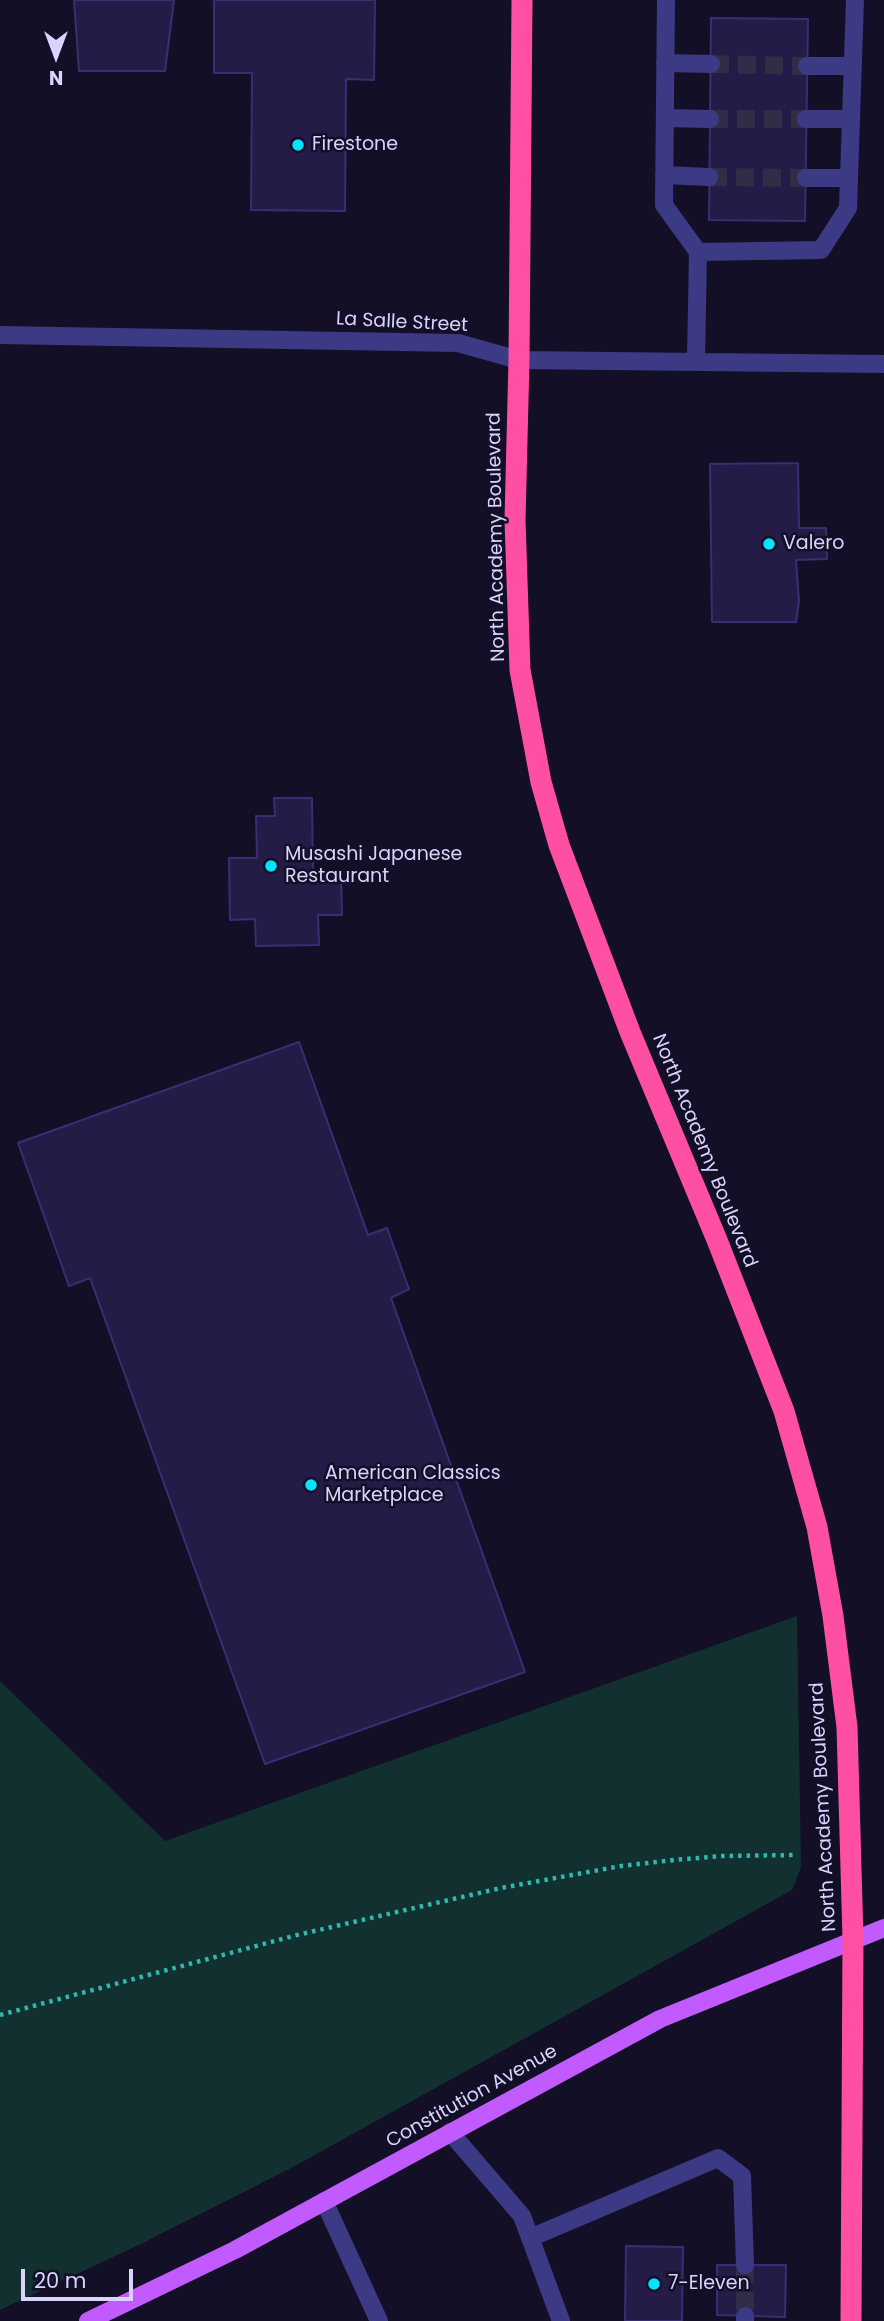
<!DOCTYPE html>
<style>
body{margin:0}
#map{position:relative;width:884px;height:2321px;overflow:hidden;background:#130f26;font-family:Poppins,sans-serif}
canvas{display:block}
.north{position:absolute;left:21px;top:21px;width:70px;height:70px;-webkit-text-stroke:5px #130f26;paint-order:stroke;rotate:180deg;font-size:19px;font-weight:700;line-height:28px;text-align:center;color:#d9d4ff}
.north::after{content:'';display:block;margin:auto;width:24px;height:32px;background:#d9d4ff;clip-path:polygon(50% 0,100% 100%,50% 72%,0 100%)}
.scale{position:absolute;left:21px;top:2269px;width:112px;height:32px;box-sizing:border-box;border:4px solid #d9d4ff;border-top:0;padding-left:9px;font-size:21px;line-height:24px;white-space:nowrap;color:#d9d4ff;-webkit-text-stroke:5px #130f26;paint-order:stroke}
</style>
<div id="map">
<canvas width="884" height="2321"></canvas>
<div class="north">N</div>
<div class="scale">20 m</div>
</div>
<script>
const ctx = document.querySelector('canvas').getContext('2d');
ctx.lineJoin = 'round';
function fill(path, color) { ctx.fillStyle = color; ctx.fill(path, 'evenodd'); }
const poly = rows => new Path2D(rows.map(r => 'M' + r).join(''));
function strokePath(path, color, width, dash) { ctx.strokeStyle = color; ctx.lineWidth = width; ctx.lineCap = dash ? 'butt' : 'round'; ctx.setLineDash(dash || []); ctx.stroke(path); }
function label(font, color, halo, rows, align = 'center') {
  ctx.font = font + ' Poppins,sans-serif'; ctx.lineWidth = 5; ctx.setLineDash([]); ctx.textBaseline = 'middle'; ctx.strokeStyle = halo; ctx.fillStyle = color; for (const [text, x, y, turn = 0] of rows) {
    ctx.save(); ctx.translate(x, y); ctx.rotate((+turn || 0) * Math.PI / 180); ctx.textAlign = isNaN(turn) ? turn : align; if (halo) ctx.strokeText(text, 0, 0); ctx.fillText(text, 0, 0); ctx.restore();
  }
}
const green = poly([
 [797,1616,801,1868,792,1890,295,2166,143,2243,0,2310,0,1681,165,1841]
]);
const building = poly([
 [74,0,174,0,165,71,79,71,74,0],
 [214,0,375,0,374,80,346,79,345,211,251,210,252,73,214,73,214,0],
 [711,18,808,19,805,221,709,220,711,18],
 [798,463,799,528,826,528,827,559,796,560,799,601,796,622,712,622,710,464,798,463],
 [274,798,312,798,313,874,341,874,342,915,318,915,319,945,256,946,255,919,230,920,229,858,257,858,256,816,275,816,274,798],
 [299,1042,368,1235,387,1228,409,1289,391,1298,525,1672,265,1764,90,1278,69,1286,18,1143,299,1042],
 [626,2246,683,2247,682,2321,625,2321,626,2246],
 [717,2265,786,2265,785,2317,717,2315,717,2265]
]);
const minorTunnel = poly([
 [711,64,807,66],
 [710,119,806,119],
 [709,177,806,178],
 [745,2265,745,2316]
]);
const path = poly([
 [0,2015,297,1935,501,1888,621,1866,674,1860,722,1856,794,1855]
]);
const minor = poly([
 [666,0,664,205,698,252,696,361],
 [665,63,711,64],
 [807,66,853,66],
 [665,118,710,119],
 [806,119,851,119],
 [664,175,709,177],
 [806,178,849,178],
 [698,252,821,250,848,208,855,0],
 [0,335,458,343,519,360,884,364],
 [450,2132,522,2216,561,2321],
 [324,2201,379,2321],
 [530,2238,718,2158,742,2176,745,2265],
 [745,2321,745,2316]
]);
const major = poly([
 [88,2321,235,2250,660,2019,884,1928]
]);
const highway = poly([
 [522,0,519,360,515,520,520,670,541,782,559,845,630,1032,717,1240,784,1411,817,1527,833,1616,847,1727,853,1939,851,2321]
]);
const markers = [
 [298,145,7,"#00e5ff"],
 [769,544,7,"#00e5ff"],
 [271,866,7,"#00e5ff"],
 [311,1485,7,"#00e5ff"],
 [654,2284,7,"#00e5ff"]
];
const poiNames = [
 ["Firestone",312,145],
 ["Valero",783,544],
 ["Musashi Japanese",285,855],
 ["Restaurant",285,877],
 ["American Classics",325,1474],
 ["Marketplace",325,1496],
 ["7-Eleven",668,2284]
];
const streetNames = [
 ["La Salle Street",402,323,3],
 ["North Academy Boulevard",497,537,-91],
 ["North Academy Boulevard",704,1151,68],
 ["North Academy Boulevard",824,1807,-93],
 ["Constitution Avenue",472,2097,-29]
];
fill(green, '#12302f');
fill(building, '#241b47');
strokePath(building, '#3b2d73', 2);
strokePath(minorTunnel, '#312d47', 18, [18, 9]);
strokePath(path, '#2fb8b0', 4.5, [3.5, 5]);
strokePath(minor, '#3d3a85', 18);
strokePath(major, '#c25bff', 18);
strokePath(highway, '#ff4fa3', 21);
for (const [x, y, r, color] of markers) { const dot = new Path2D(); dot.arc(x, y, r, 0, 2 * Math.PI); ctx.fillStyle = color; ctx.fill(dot); strokePath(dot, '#130f26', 2.5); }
label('19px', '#d9d4ff', '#130f26', poiNames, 'left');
label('19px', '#d9d4ff', '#130f26', streetNames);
</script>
